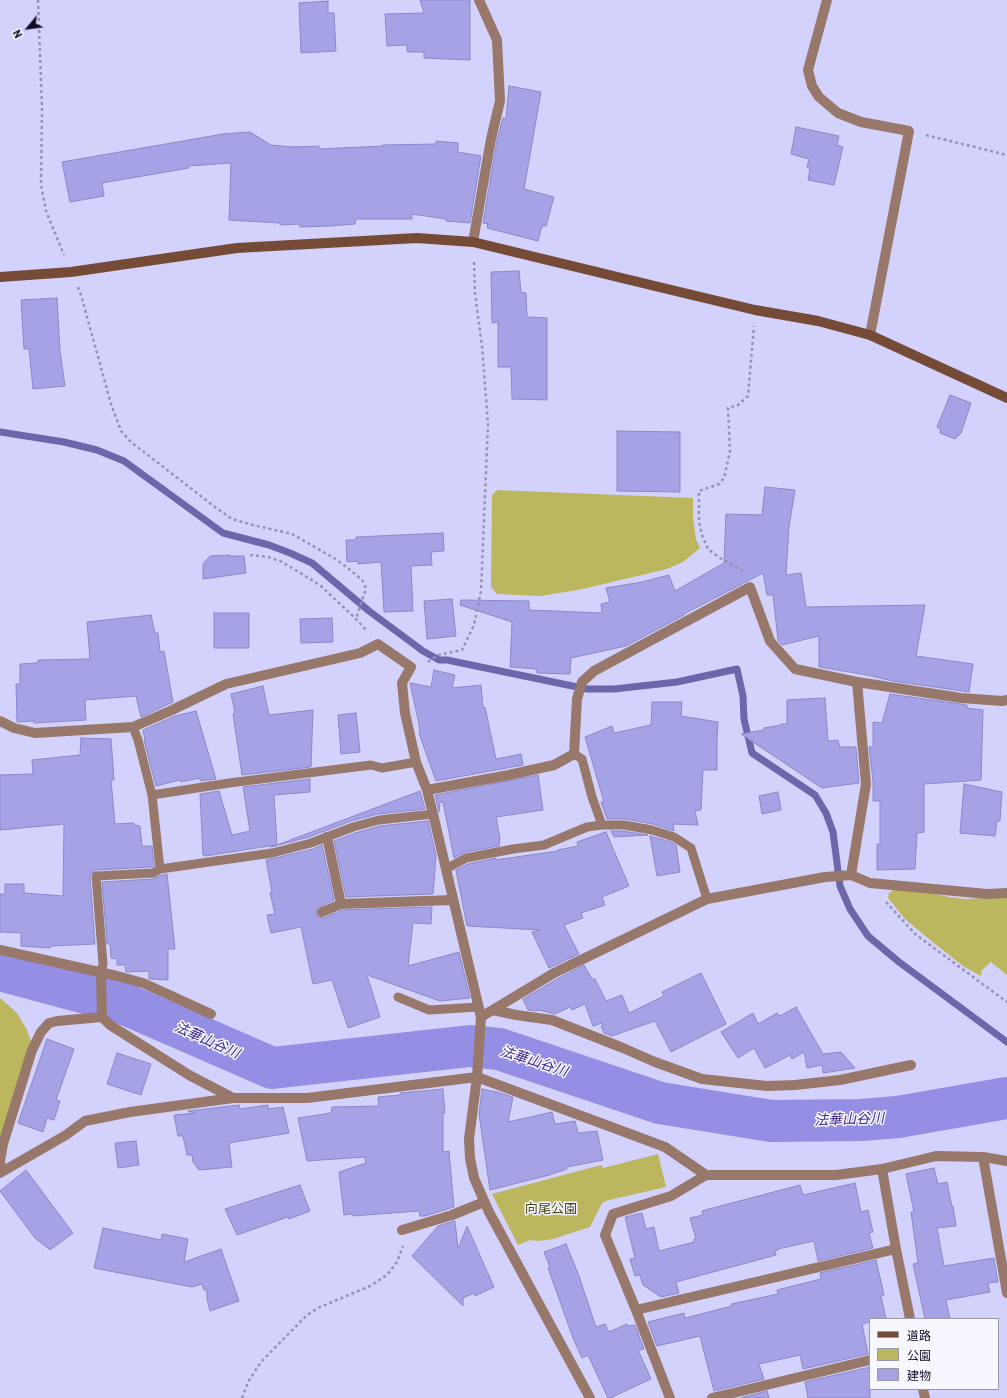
<!DOCTYPE html>
<meta charset="utf-8">
<style>
body{margin:0}
#map{position:relative;width:1007px;height:1398px;overflow:hidden;background:#d3d2fd;font-family:Barlow,"Noto Sans JP",sans-serif}
canvas{display:block}
.legend{position:absolute;left:869px;top:1318px;width:130px;height:72px;box-sizing:border-box;background:#f7f7ff;border:1px solid #9a99a7;margin:0;padding:5px 7px;list-style:none;font-size:12px;color:#0f0c24}
.legend li{display:flex;align-items:center;gap:8px;height:20px}
.legend b{width:20px;border:1px solid #9a99a7}
.north{position:absolute;left:8px;top:8px;width:40px;height:40px;-webkit-text-stroke:3px #f7f7ff;paint-order:stroke;rotate:241deg;font-size:11px;font-weight:700;line-height:16px;text-align:center;color:#0f0c24}
.north::after{content:'';display:block;margin:auto;width:14px;height:18px;background:#0f0c24;clip-path:polygon(50% 0,100% 100%,50% 72%,0 100%)}
</style>
<div id="map">
<canvas width="1007" height="1398"></canvas>
<ul class="legend">
<li><b style="height:5px;background:#754b37"></b>道路</li>
<li><b style="height:11px;background:#bcb75e"></b>公園</li>
<li><b style="height:11px;background:#a5a2e6"></b>建物</li>
</ul>
<div class="north">N</div>
</div>
<script>
const ctx = document.querySelector('canvas').getContext('2d');
ctx.lineJoin = 'round';
function fill(path, color) { ctx.fillStyle = color; ctx.fill(path, 'evenodd'); }
const poly = rows => new Path2D(rows.map(r => 'M' + r).join(''));
function strokePath(path, color, width, dash) { ctx.strokeStyle = color; ctx.lineWidth = width; ctx.lineCap = dash ? 'butt' : 'round'; ctx.setLineDash(dash || []); ctx.stroke(path); }
function label(font, color, halo, rows, align = 'center') {
  ctx.font = font + ' Barlow,"Noto Sans JP",sans-serif'; ctx.lineWidth = 3; ctx.setLineDash([]); ctx.textBaseline = 'middle'; ctx.strokeStyle = halo; ctx.fillStyle = color; for (const [text, x, y, turn = 0] of rows) {
    ctx.save(); ctx.translate(x, y); ctx.rotate((+turn || 0) * Math.PI / 180); ctx.textAlign = isNaN(turn) ? turn : align; if (halo) ctx.strokeText(text, 0, 0); ctx.fillText(text, 0, 0); ctx.restore();
  }
}
const green = poly([
 [497,490,693,498,693,517,696,539,700,548,683,562,667,569,612,582,578,590,540,596,497,594,491,587,492,495],
 [900,886,949,897,966,899,985,898,1007,895,1007,975,991,962,982,970,981,976,977,974,963,966,929,939,905,919,888,898,889,893],
 [0,998,17,1013,26,1028,31,1041,0,1144],
 [658,1154,666,1187,605,1201,601,1205,590,1227,553,1239,538,1241,530,1240,518,1245,492,1194,601,1165,603,1168]
]);
const stream = poly([
 [0,432,64,442,97,450,124,461,223,533,269,545,290,553,312,563,369,611,423,651,439,660,447,660,587,689,614,689,677,682,737,669,743,696,744,719,752,753,815,795,826,813,833,832,840,886,850,909,868,936,899,962,1007,1042]
]);
const river = poly([
 [0,970,93,995,109,997,272,1068,470,1046,499,1049,660,1103,771,1121,861,1120,898,1117,1007,1098]
]);
const building = poly([
 [420,0,470,0,470,60,424,58,424,52,407,52,407,45,387,46,385,14,424,13,420,0],
 [328,1,328,13,334,13,336,51,301,53,299,3,328,1],
 [509,86,541,92,524,189,554,197,546,226,542,226,538,241,487,228,488,224,483,223,497,140,503,118,506,119,509,86],
 [796,127,839,136,837,145,843,147,834,185,808,180,810,169,807,167,809,159,791,154,796,127],
 [250,132,271,145,293,147,319,146,319,149,383,146,383,145,436,144,436,141,458,143,458,152,481,156,470,223,446,221,446,219,412,214,412,219,356,219,355,224,330,226,300,227,299,224,280,225,280,223,229,220,231,163,188,166,189,168,102,183,104,196,70,202,62,162,223,134,250,132],
 [519,271,521,292,526,293,527,317,547,318,547,400,512,399,511,367,498,367,498,322,492,323,491,272,519,271],
 [57,298,60,351,65,386,33,389,29,349,24,349,21,300,57,298],
 [950,395,971,403,961,433,955,439,940,433,941,430,937,427,950,395],
 [617,431,680,432,680,492,617,491,617,431],
 [765,487,795,490,789,527,786,575,801,573,806,607,925,605,916,656,973,664,969,692,893,681,867,675,819,667,819,636,782,645,778,640,773,595,767,595,763,573,684,614,684,615,626,646,571,658,570,674,537,673,536,669,510,667,512,622,460,605,461,600,529,601,529,610,602,613,601,604,610,602,606,588,642,582,669,575,675,591,724,563,726,514,762,515,765,487],
 [443,533,444,551,431,552,432,565,411,566,413,611,384,612,381,562,358,564,358,561,347,562,346,540,356,540,356,537,443,533],
 [229,555,229,556,244,556,246,573,203,579,203,564,210,556,229,555],
 [452,599,456,636,427,639,424,601,452,599],
 [214,613,249,613,249,648,214,648,214,613],
 [151,615,155,633,158,633,160,652,164,651,173,702,141,717,136,696,85,700,86,720,34,723,34,721,17,722,16,684,20,684,20,664,37,663,38,660,90,659,87,622,151,615],
 [332,618,333,642,301,643,300,619,332,618],
 [434,670,455,675,452,688,481,685,483,707,485,707,496,759,521,754,523,765,436,781,420,736,419,724,410,683,431,687,434,670],
 [263,686,269,715,313,710,311,767,242,775,233,714,235,713,231,694,263,686],
 [890,694,967,705,967,708,983,710,981,780,924,784,924,832,917,833,915,869,877,870,877,844,880,844,880,801,873,801,873,781,869,747,873,747,873,722,882,723,890,694],
 [825,698,828,741,838,740,840,747,856,747,859,783,822,788,741,734,764,730,764,728,781,725,781,724,787,724,787,700,825,698],
 [652,702,682,702,681,716,718,722,717,739,717,770,703,770,701,810,695,811,698,825,673,824,674,831,653,824,625,819,607,819,601,802,604,802,585,737,612,726,614,733,651,725,652,702],
 [196,711,216,779,200,781,200,778,181,782,180,780,156,786,144,740,145,740,143,730,175,716,196,711],
 [356,713,360,752,341,754,338,715,356,713],
 [81,738,111,739,114,780,111,780,115,824,134,823,134,825,140,826,142,846,152,846,154,866,151,867,96,870,91,873,90,876,95,944,51,946,50,948,21,946,21,933,0,932,0,894,5,894,5,884,24,884,24,893,63,896,64,824,0,830,0,775,33,774,32,760,80,755,81,738],
 [538,775,543,810,496,817,500,838,499,846,465,852,454,858,443,802,440,802,439,812,435,795,538,775],
 [310,779,310,792,274,795,277,845,420,791,425,809,378,814,351,821,309,837,271,847,276,845,205,856,203,855,200,794,219,791,232,835,250,831,243,787,310,779],
 [964,784,1002,792,1000,821,997,821,995,836,960,833,964,784],
 [778,792,781,810,762,814,759,796,778,792],
 [428,821,436,855,433,894,346,897,334,841,355,833,380,826,428,821],
 [611,831,623,831,648,835,614,837,611,831],
 [606,832,629,886,602,897,605,905,581,913,583,918,564,925,579,954,549,968,532,932,540,930,467,926,456,870,468,864,496,858,495,860,558,851,558,850,578,846,577,842,606,832],
 [650,836,671,842,676,845,680,872,657,876,650,836],
 [322,845,334,900,317,908,316,912,318,917,324,918,342,910,432,907,431,924,413,923,408,966,459,952,470,998,440,1001,367,975,380,1017,348,1028,332,980,313,984,301,927,271,933,267,915,275,914,270,893,272,892,266,860,313,849,322,845],
 [167,874,175,949,168,949,168,980,151,979,149,979,149,971,126,972,125,965,117,965,117,959,111,958,110,944,107,944,102,882,153,879,162,875,167,874],
 [584,965,592,979,595,979,606,1001,622,995,629,1013,664,996,662,992,701,973,726,1024,671,1052,655,1021,612,1036,604,1033,601,1026,603,1025,602,1023,593,1026,585,1004,572,1010,570,1007,555,1014,539,1010,536,1011,528,1010,523,999,557,979,584,965],
 [796,1007,823,1054,841,1052,855,1068,823,1073,822,1065,807,1068,804,1052,792,1059,790,1055,765,1068,754,1048,738,1058,721,1032,753,1013,758,1024,777,1013,780,1016,796,1007],
 [47,1039,74,1049,56,1100,60,1101,54,1120,47,1118,43,1132,18,1123,47,1039],
 [117,1053,151,1064,141,1095,107,1084,117,1053],
 [443,1089,445,1113,443,1113,443,1152,449,1151,454,1207,425,1216,420,1216,419,1211,353,1216,352,1214,344,1215,339,1172,366,1163,365,1157,307,1161,298,1118,331,1113,332,1107,379,1106,378,1097,400,1095,400,1093,443,1089],
 [482,1089,497,1092,513,1097,508,1122,552,1112,555,1124,575,1121,578,1133,597,1131,603,1160,567,1167,567,1169,549,1175,490,1190,479,1114,482,1089],
 [239,1105,240,1109,268,1105,268,1109,283,1107,289,1133,229,1143,232,1167,199,1170,193,1162,192,1155,187,1155,183,1136,178,1136,174,1115,195,1113,188,1111,239,1105],
 [136,1141,139,1165,118,1168,115,1143,136,1141],
 [934,1168,938,1184,947,1182,952,1207,953,1206,956,1226,937,1228,944,1266,994,1258,998,1282,988,1283,990,1292,946,1300,950,1319,925,1319,913,1264,918,1263,911,1212,914,1212,906,1174,934,1168],
 [26,1170,73,1233,50,1250,35,1238,0,1191,26,1170],
 [855,1183,861,1212,868,1210,873,1232,869,1233,873,1248,818,1261,814,1241,778,1249,778,1250,775,1251,776,1255,676,1282,679,1293,661,1297,643,1285,640,1275,635,1276,630,1259,635,1258,625,1217,642,1213,646,1229,654,1227,659,1251,694,1242,694,1239,696,1239,690,1218,703,1215,702,1211,709,1209,800,1185,803,1195,855,1183],
 [300,1185,310,1211,289,1219,288,1217,237,1235,225,1209,300,1185],
 [454,1221,455,1221,458,1249,467,1226,494,1287,475,1296,474,1293,463,1298,463,1306,412,1256,438,1226,454,1221],
 [103,1228,161,1240,162,1234,188,1239,184,1262,221,1249,239,1301,210,1311,207,1299,207,1290,204,1290,202,1284,192,1287,94,1268,103,1228],
 [566,1244,579,1276,596,1327,605,1324,609,1332,627,1324,628,1326,635,1325,644,1349,638,1350,651,1379,610,1398,608,1398,588,1355,582,1358,573,1338,548,1268,550,1267,544,1252,566,1244],
 [876,1260,884,1295,881,1296,886,1319,870,1319,870,1322,862,1324,868,1354,803,1369,800,1355,759,1364,764,1379,714,1391,700,1336,657,1346,648,1322,684,1313,685,1318,732,1306,731,1304,778,1294,777,1290,821,1279,820,1273,876,1260],
 [870,1367,870,1398,808,1398,805,1382,870,1367],
 [767,1391,769,1398,740,1398,767,1391]
]);
const path = poly([
 [38,0,42,108,41,185,46,211,64,255],
 [926,135,1007,155],
 [78,287,81,295,111,404,121,431,131,442,215,507,232,519,253,525,292,534,334,558,349,569,362,580,366,588,356,619],
 [250,555,268,557,280,561,302,574,321,586,356,619,367,631],
 [743,571,720,558,708,549,702,535,699,522,699,491,719,484,724,478,730,452,728,408,738,405,748,396,754,326],
 [428,662,438,655,462,650,474,625,481,591,488,424,482,346,475,294,474,260],
 [886,902,915,934,1007,1002],
 [242,1398,248,1382,261,1362,304,1318,310,1313,318,1308,370,1286,387,1275,397,1262,403,1246]
]);
const lane = poly([
 [133,727,138,740,152,795,160,869],
 [574,754,582,759,592,797,602,825],
 [152,795,229,783,371,765,382,768,416,762],
 [446,869,466,858,513,849,544,845,587,827,602,825,624,825,652,830,674,837,691,848,707,899],
 [101,972,103,964,96,876,153,873,160,869,272,853,311,843,353,827,379,820,433,814],
 [398,997,429,1010,478,1007]
]);
const street = poly([
 [827,0,808,70,812,86,819,97,838,113,861,122,909,131,870,335],
 [473,242,491,139,500,101,497,40,479,0],
 [0,721,14,728,35,733,133,727,170,711,226,684,360,653,378,644,411,667,402,683,405,713,416,762,427,790,433,814,481,1017,477,1077,469,1139,470,1158,474,1178,489,1212,590,1398],
 [427,790,509,775,554,765,574,754,577,699,582,682,594,671,750,587,770,641,795,669,857,682,961,698,1002,701,1007,700],
 [327,837,341,904],
 [851,875,866,784,857,682],
 [322,912,341,904,453,900],
 [0,950,117,976,143,983,211,1014],
 [101,972,102,1017,110,1025,189,1075,233,1098],
 [493,1010,516,1015,552,1020,623,1048,655,1062,702,1079,767,1086,795,1085,840,1080,911,1065],
 [481,1017,554,973,707,899,825,877,851,875,870,883,987,894,1007,893],
 [983,1157,1007,1293],
 [882,1169,896,1249,910,1319],
 [1,1172,0,1161,3,1144,32,1050,41,1032,49,1023,57,1021,102,1017],
 [0,1173,66,1135,85,1121,130,1112,233,1098,307,1098,477,1077,665,1147,706,1175,836,1175,882,1169,936,1156,983,1157,1007,1161],
 [402,1230,452,1215,484,1202],
 [636,1310,896,1249],
 [923,1389,925,1398],
 [670,1398,636,1310,605,1235,613,1214,671,1196,706,1175],
 [712,1398,870,1360]
]);
const secondary = poly([
 [0,277,71,272,237,248,417,238,473,242,659,287,755,310,818,321,870,335,1007,398]
]);
const parkNames = [
 ["向尾公園",551,1209]
];
const waterNames = [
 ["法華山谷川",207,1040,24],
 ["法華山谷川",534,1061,18],
 ["法華山谷川",849,1119,-2]
];
fill(green, '#bcb75e');
strokePath(stream, '#6c67ab', 7);
strokePath(river, '#948ee5', 42);
fill(building, '#a5a2e6');
strokePath(building, '#8b88c9', 1);
strokePath(path, '#9593b8', 2.5, [3, 3]);
strokePath(lane, '#97786a', 9);
strokePath(street, '#97786a', 10);
strokePath(secondary, '#754b37', 10);
label('13px', '#474418', '#f7f7ff', parkNames);
label('italic 14px', '#3f2a8f', '#f7f7ff', waterNames);
</script>
